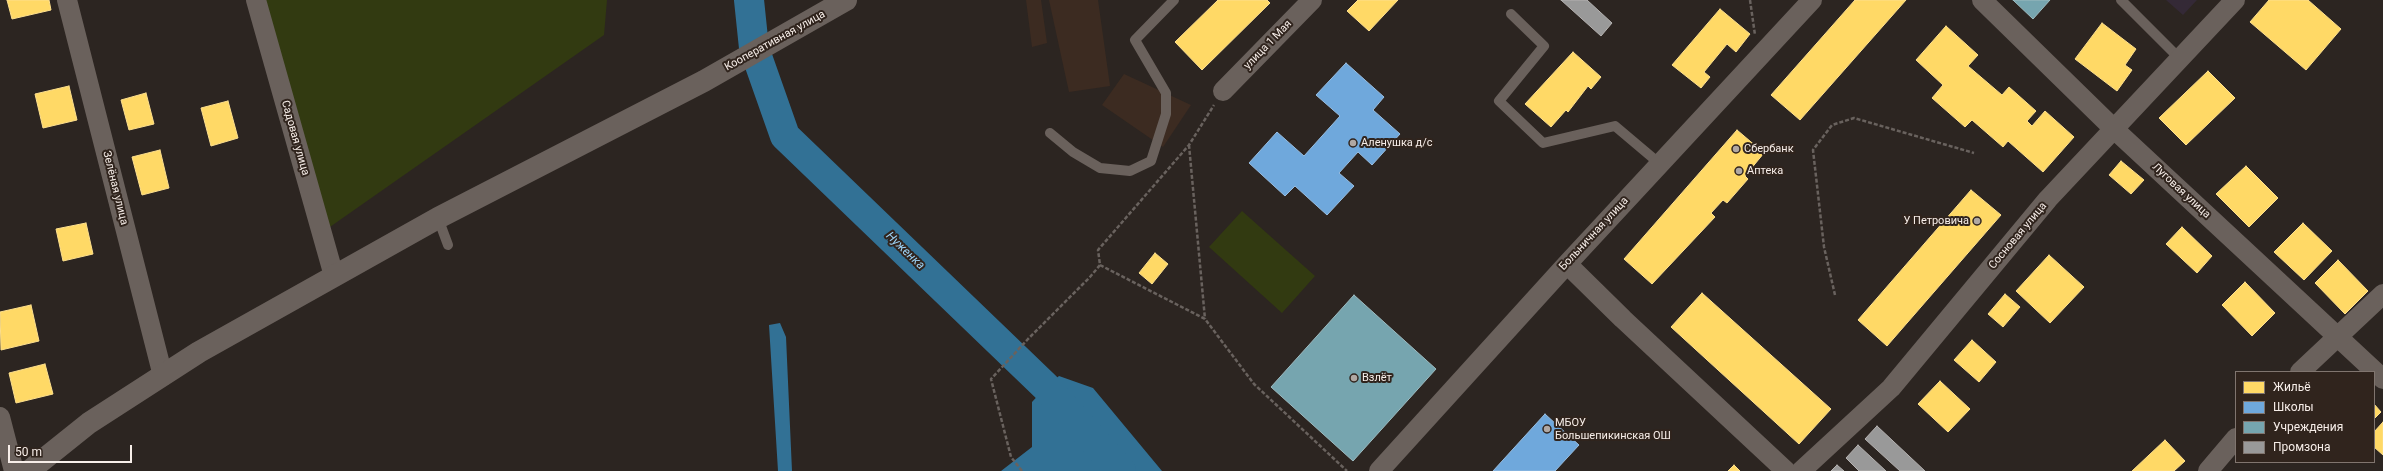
<!DOCTYPE html>
<meta charset="utf-8">
<style>
body{margin:0}
#map{position:relative;width:2383px;height:471px;overflow:hidden;background:#2c2521;font-family:Roboto,sans-serif}
canvas{display:block}
.legend{position:absolute;left:2235px;top:371px;width:140px;height:92px;box-sizing:border-box;background:#30241d;border:1px solid #80756f;margin:0;padding:5px 7px;list-style:none;font-size:12px;color:#f7eee9}
.legend li{display:flex;align-items:center;gap:8px;height:20px}
.legend b{width:20px;border:1px solid #80756f}
.scale{position:absolute;left:8px;top:445px;width:124px;height:18px;box-sizing:border-box;border:2px solid #f7eee9;border-top:0;padding-left:5px;font-size:12px;line-height:14px;white-space:nowrap;color:#f7eee9;-webkit-text-stroke:3px #30241d;paint-order:stroke}
</style>
<div id="map">
<canvas width="2383" height="471"></canvas>
<ul class="legend">
<li><b style="height:11px;background:#ffd966"></b>Жильё</li>
<li><b style="height:11px;background:#6fa8dc"></b>Школы</li>
<li><b style="height:11px;background:#76a5af"></b>Учреждения</li>
<li><b style="height:11px;background:#999"></b>Промзона</li>
</ul>
<div class="scale">50 m</div>
</div>
<script>
const ctx = document.querySelector('canvas').getContext('2d');
ctx.lineJoin = 'round';
function fill(path, color) { ctx.fillStyle = color; ctx.fill(path, 'evenodd'); }
const poly = rows => new Path2D(rows.map(r => 'M' + r).join(''));
function strokePath(path, color, width, dash) { ctx.strokeStyle = color; ctx.lineWidth = width; ctx.lineCap = dash ? 'butt' : 'round'; ctx.setLineDash(dash || []); ctx.stroke(path); }
function label(font, color, halo, rows, align = 'center') {
  ctx.font = font + ' Roboto,sans-serif'; ctx.lineWidth = 4; ctx.setLineDash([]); ctx.textBaseline = 'middle'; ctx.strokeStyle = halo; ctx.fillStyle = color; for (const [text, x, y, turn = 0] of rows) {
    ctx.save(); ctx.translate(x, y); ctx.rotate((+turn || 0) * Math.PI / 180); ctx.textAlign = isNaN(turn) ? turn : align; if (halo) ctx.strokeText(text, 0, 0); ctx.fillText(text, 0, 0); ctx.restore();
  }
}
const built = poly([
 [1026,0,1041,0,1047,43,1032,47],
 [1049,0,1098,0,1110,86,1069,92],
 [1124,74,1191,105,1163,147,1102,105]
]);
const medical = poly([
 [2166,0,2197,0,2183,15]
]);
const green = poly([
 [263,0,607,0,604,35,327,229],
 [1242,211,1315,276,1282,313,1209,247]
]);
const water = poly([
 [780,323,786,337,792,471,778,471,769,325],
 [1059,376,1093,388,1162,471,1001,471,1032,447,1032,402,1046,387]
]);
const homes = poly([
 [7,0,49,0,51,10,12,19,7,0],
 [1218,0,1267,0,1270,3,1202,70,1175,42,1218,0],
 [1358,0,1398,0,1369,31,1347,11,1358,0],
 [1855,0,1906,0,1800,120,1771,95,1855,0],
 [2269,0,2308,0,2341,29,2306,70,2250,22,2269,0],
 [1720,9,1750,34,1736,52,1727,44,1704,72,1710,77,1701,88,1672,65,1720,9],
 [2102,23,2136,49,2125,65,2132,70,2117,91,2075,59,2102,23],
 [1946,26,1978,55,1968,66,2002,95,2009,87,2036,111,2027,121,2032,126,2045,111,2074,137,2043,172,2008,141,2003,147,1972,120,1965,127,1932,98,1943,85,1916,60,1946,26],
 [1573,52,1601,77,1591,89,1588,86,1568,112,1566,110,1551,127,1525,104,1573,52],
 [2208,71,2235,98,2186,145,2159,118,2208,71],
 [69,86,77,120,43,128,35,94,69,86],
 [146,93,154,124,129,130,121,100,146,93],
 [228,101,238,138,211,146,201,108,228,101],
 [1737,130,1764,153,1745,176,1748,179,1727,203,1723,200,1711,213,1715,217,1652,284,1624,259,1737,130],
 [160,150,169,188,142,195,132,157,160,150],
 [2121,161,2144,180,2131,194,2109,175,2121,161],
 [2246,166,2278,198,2249,227,2216,194,2246,166],
 [1971,190,2001,215,1887,346,1858,320,1971,190],
 [86,223,93,254,63,261,56,229,86,223],
 [2303,223,2332,251,2304,280,2274,252,2303,223],
 [2182,227,2212,256,2197,273,2166,244,2182,227],
 [1155,253,1168,264,1152,284,1139,273,1155,253],
 [2049,255,2084,287,2050,323,2016,291,2049,255],
 [2338,260,2368,291,2345,314,2315,283,2338,260],
 [2245,282,2275,313,2252,336,2222,305,2245,282],
 [1702,293,1831,409,1799,444,1671,327,1702,293],
 [2005,294,2020,307,2003,327,1988,314,2005,294],
 [31,305,39,341,1,350,0,312,31,305],
 [1972,340,1996,362,1979,382,1954,360,1972,340],
 [45,364,53,394,16,403,9,373,45,364],
 [1940,381,1970,409,1948,432,1918,404,1940,381],
 [2374,404,2381,412,2374,419,2374,404],
 [2383,422,2383,455,2374,447,2374,432,2383,422],
 [2165,440,2185,461,2174,471,2132,471,2165,440],
 [1734,465,1740,471,1728,471,1734,465]
]);
const schools = poly([
 [1346,63,1384,97,1373,110,1400,134,1372,165,1358,152,1339,173,1354,186,1327,215,1295,186,1285,196,1249,163,1277,132,1304,156,1340,116,1316,95,1346,63],
 [1545,414,1579,445,1555,471,1493,471,1545,414]
]);
const public = poly([
 [2013,0,2050,0,2033,19,2013,0],
 [1354,295,1436,369,1353,461,1271,387,1354,295]
]);
const industry = poly([
 [1561,0,1587,0,1612,23,1601,36,1561,0],
 [1877,426,1925,471,1900,471,1865,439,1877,426],
 [1858,445,1886,471,1859,471,1846,458,1858,445],
 [1837,465,1844,471,1831,471,1837,465]
]);
const river = poly([
 [749,0,754,48,785,136,1046,387,1121,471]
]);
const path = poly([
 [1750,0,1755,35],
 [1189,145,1205,319],
 [1100,265,1205,319,1254,384,1347,471],
 [1835,295,1824,247,1813,150,1832,125,1854,118,1974,153],
 [1022,471,1011,457,991,379,1028,339,1090,277,1100,265,1098,250,1189,145,1214,105]
]);
const service = poly([
 [2121,0,2179,58],
 [1511,14,1544,46,1499,101,1543,143,1615,126,1660,164],
 [1050,133,1073,152,1100,168,1130,171,1151,161,1166,114,1166,93,1135,40,1174,0],
 [438,218,448,245]
]);
const minor = poly([
 [67,0,163,376],
 [256,0,334,276],
 [1982,0,2114,129,2383,379],
 [1223,91,1312,0],
 [1567,264,1623,319,1786,471],
 [2300,372,2383,294],
 [0,417,14,471],
 [1379,471,1567,264,1812,0],
 [1801,471,1891,388,2048,199,2235,0],
 [2208,471,2236,438]
]);
const tertiary = poly([
 [29,471,89,423,199,352,438,218,704,81,846,0]
]);
const markers = [
 [1353,143,4,"#b0a8a3"],
 [1736,149,4,"#b0a8a3"],
 [1739,171,4,"#b0a8a3"],
 [1977,221,4,"#b0a8a3"],
 [1354,378,4,"#b0a8a3"],
 [1547,429,4,"#b0a8a3"]
];
const streetNames = [
 ["Кооперативная улица",775,41,-29],
 ["улица 1 Мая",1268,45,-46],
 ["Садовая улица",295,138,74],
 ["Зелёная улица",115,188,76],
 ["Луговая улица",2181,191,43],
 ["Больничная улица",1594,234,-47],
 ["Сосновая улица",2018,236,-50]
];
const poiNames = [
 ["Аленушка д/с",1361,143],
 ["Сбербанк",1744,149],
 ["Аптека",1747,171],
 ["У Петровича",1969,221,"right"],
 ["Взлёт",1362,378],
 ["МБОУ",1555,423],
 ["Большепикинская ОШ",1555,436]
];
const waterNames = [
 ["Нуженка",905,251,44]
];
fill(built, '#3c2b21');
fill(medical, '#342936');
fill(green, '#323a11');
fill(water, '#327195');
fill(homes, '#ffd966');
strokePath(homes, '#fddf8d', 1);
fill(schools, '#6fa8dc');
strokePath(schools, '#98bde0', 1);
fill(public, '#76a5af');
strokePath(public, '#9dbbc0', 1);
fill(industry, '#999');
strokePath(industry, '#b5b2b1', 1);
strokePath(river, '#327195', 30);
strokePath(path, '#69625e', 2.5, [4, 2]);
strokePath(service, '#6a615c', 10);
strokePath(minor, '#6a615c', 20);
strokePath(tertiary, '#6a615c', 22);
for (const [x, y, r, color] of markers) { const dot = new Path2D(); dot.arc(x, y, r, 0, 2 * Math.PI); ctx.fillStyle = color; ctx.fill(dot); strokePath(dot, '#30241d', 1.5); }
label('11px', '#f7eee9', '#30241d', streetNames);
label('11px', '#f7eee9', '#30241d', poiNames, 'left');
label('italic 12px', '#9dd3f6', '#30241d', waterNames);
</script>
